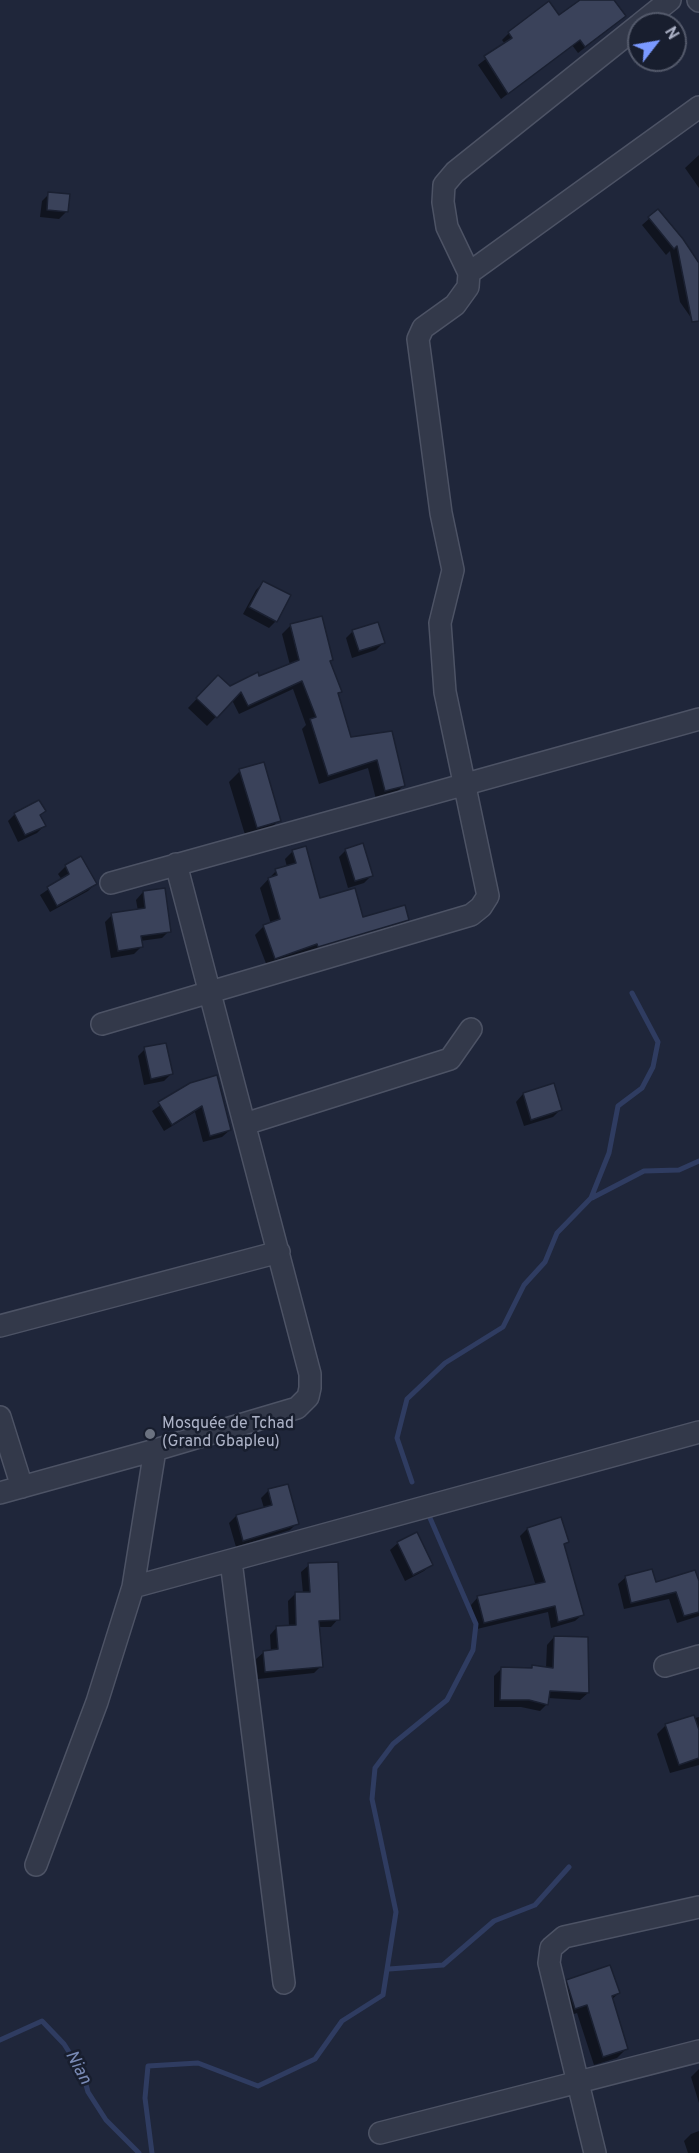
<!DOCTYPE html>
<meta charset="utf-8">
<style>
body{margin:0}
#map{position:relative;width:699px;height:2153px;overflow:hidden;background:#1f263a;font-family:Overpass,sans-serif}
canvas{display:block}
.north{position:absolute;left:627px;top:12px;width:60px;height:60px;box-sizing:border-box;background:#181e2e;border:2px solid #545a6b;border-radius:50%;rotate:59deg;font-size:16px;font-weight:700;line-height:24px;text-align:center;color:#adb3c7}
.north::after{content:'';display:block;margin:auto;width:21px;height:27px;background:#7a99ff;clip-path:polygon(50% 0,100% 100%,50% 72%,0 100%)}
</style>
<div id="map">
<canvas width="699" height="2153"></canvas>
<div class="north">N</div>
</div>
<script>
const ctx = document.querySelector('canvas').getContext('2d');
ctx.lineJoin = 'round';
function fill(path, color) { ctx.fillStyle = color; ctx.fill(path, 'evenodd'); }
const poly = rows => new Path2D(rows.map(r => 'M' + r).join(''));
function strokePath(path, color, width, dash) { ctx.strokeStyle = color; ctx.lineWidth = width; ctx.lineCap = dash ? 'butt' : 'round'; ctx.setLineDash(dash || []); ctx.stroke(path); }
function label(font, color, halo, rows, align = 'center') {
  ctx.font = font + ' Overpass,sans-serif'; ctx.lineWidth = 5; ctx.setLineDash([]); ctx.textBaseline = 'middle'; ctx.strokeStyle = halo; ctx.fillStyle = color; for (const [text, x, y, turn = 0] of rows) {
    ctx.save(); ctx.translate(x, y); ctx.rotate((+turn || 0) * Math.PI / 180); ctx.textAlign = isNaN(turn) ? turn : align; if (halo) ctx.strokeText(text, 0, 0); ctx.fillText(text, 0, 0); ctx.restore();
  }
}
const shadow = poly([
 [580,0,612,0,617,23,578,53,572,45,501,99,478,65,505,44,502,40,509,33,549,3,559,18],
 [699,155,699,188,685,168],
 [49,194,66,212,59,219,40,217,42,201],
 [650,218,699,265,699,319,694,322,680,302,670,251,666,255,642,225],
 [263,583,276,621,269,628,243,614,256,590],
 [291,625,329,661,340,692,337,695,350,739,391,732,403,786,394,795,376,799,368,768,319,784,302,729,306,725,293,689,239,714,232,700,207,726,188,708,209,686,230,688,290,665,282,634],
 [353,631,383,643,376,650,352,658,346,638],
 [240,771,279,820,268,831,246,838,229,782],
 [44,811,39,817,44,826,37,833,18,842,8,821,15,814],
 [346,850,371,876,364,883,348,888,339,857],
 [293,851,319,899,362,919,407,920,399,928,310,954,309,951,267,966,255,935,263,927,271,924,260,888,276,871,287,867,285,859],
 [81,858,95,884,88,891,50,912,40,895,62,880,58,874,65,867],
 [143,892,169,931,162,938,140,941,141,947,134,954,111,958,105,922,112,915,138,911,136,900],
 [145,1049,171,1074,164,1081,144,1085,138,1056],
 [191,1084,230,1130,222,1137,203,1142,195,1112,164,1131,152,1111],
 [553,1085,560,1110,553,1117,524,1126,516,1102,523,1094],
 [287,1486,297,1523,290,1530,236,1547,229,1523,236,1516,264,1508,261,1498,268,1491],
 [527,1529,567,1542,563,1546,583,1614,575,1621,551,1628,548,1612,477,1629,471,1605,478,1597,536,1586,520,1536],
 [398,1543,432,1564,424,1571,405,1581,390,1550],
 [309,1565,338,1619,331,1627,318,1627,321,1666,314,1673,258,1679,256,1659,264,1652,271,1652,270,1635,277,1627,289,1627,288,1601,295,1594,303,1593,301,1572],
 [626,1577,654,1584,699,1586,699,1616,677,1623,669,1599,624,1609,618,1584],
 [554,1637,586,1672,589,1672,588,1693,580,1700,548,1698,547,1704,540,1711,521,1707,494,1707,494,1676,501,1669,546,1668,547,1645],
 [699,1717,699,1765,670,1773,657,1734,666,1725],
 [567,1982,619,1993,611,2000,626,2049,617,2058,594,2065,577,2013,565,2017,558,1991],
 [699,2069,699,2103,691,2077],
 [699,2131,699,2153,688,2153,684,2141,691,2134]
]);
const stream = poly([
 [592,1198,644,1171,679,1170,699,1161],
 [412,1482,397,1438,407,1399,445,1363,503,1327,524,1285,545,1262,557,1233,591,1198,609,1153,618,1106,642,1088,653,1067,658,1042,632,993],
 [389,1969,443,1965,494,1921,535,1905,569,1867],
 [0,2040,42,2021,64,2044,83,2074,88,2092,106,2120,139,2153],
 [152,2153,145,2098,148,2066,198,2063,258,2086,315,2059,342,2021,383,1995,396,1912,372,1799,375,1768,393,1744,447,1700,473,1650,476,1624,430,1518]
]);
const building = poly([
 [580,0,614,0,626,16,585,47,580,40,508,94,484,56,512,38,508,32,549,1,559,15,580,0],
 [48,192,70,194,68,212,47,210,48,192],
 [658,209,683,239,699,263,699,321,692,322,677,246,674,249,648,217,658,209],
 [263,581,291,595,277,622,249,607,263,581],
 [322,616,333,660,330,661,342,692,338,693,351,737,392,731,405,786,385,791,377,760,328,776,310,719,316,717,302,681,248,706,241,692,217,718,196,698,218,675,230,686,258,672,259,676,299,660,290,624,322,616],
 [378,622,385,643,359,651,352,630,378,622],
 [264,762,281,821,257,828,239,769,264,762],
 [39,800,46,811,40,815,46,826,25,835,14,813,39,800],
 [363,843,373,876,355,881,345,849,363,843],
 [306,846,320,898,355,888,363,917,405,905,409,920,318,947,317,944,275,959,263,925,280,919,268,878,277,875,275,869,296,863,292,850,306,846],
 [81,856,97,884,57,906,47,887,69,874,65,865,81,856],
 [165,888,171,932,141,936,143,947,118,951,111,913,145,908,143,891,165,888],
 [166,1043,173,1074,151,1079,144,1047,166,1043],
 [217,1075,231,1130,210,1136,202,1106,172,1125,158,1102,190,1083,217,1075],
 [554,1083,562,1110,531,1120,523,1093,554,1083],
 [288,1484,299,1524,243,1541,236,1515,272,1505,268,1489,288,1484],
 [561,1517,569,1542,564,1544,584,1615,558,1622,555,1606,484,1623,477,1596,545,1582,527,1528,561,1517],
 [417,1532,433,1565,413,1575,397,1542,417,1532],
 [338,1562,340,1620,319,1621,323,1667,265,1672,263,1651,278,1649,276,1626,296,1625,295,1592,310,1592,308,1563,338,1562],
 [652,1569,656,1582,695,1570,699,1581,699,1612,684,1616,676,1592,631,1603,625,1576,652,1569],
 [554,1636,588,1637,589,1693,550,1691,548,1705,529,1700,500,1700,501,1667,532,1668,532,1665,553,1668,554,1636],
 [694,1715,699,1730,699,1758,679,1765,665,1724,694,1715],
 [610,1965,620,1993,612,1996,628,2049,603,2057,587,2005,575,2009,566,1980,610,1965]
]);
const minor = poly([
 [698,0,699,1],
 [640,24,670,0],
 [469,273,699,107],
 [111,883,699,719],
 [102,1024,471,915,481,907,488,896,445,692,440,623,453,570,441,513,418,339,423,328,455,305,468,287,469,273,447,227,443,202,444,185,455,172,639,25],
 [245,1124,450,1059,471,1029],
 [0,1326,279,1252],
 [0,1417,22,1487],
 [155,1450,297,1408,308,1397,310,1388,310,1374,176,864],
 [0,1493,155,1450,133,1587,97,1702,36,1865],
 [231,1561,284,1983],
 [133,1587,699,1432],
 [665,1666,699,1656],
 [380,2133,699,2051],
 [595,2153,549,1963,551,1948,564,1937,699,1907]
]);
const markers = [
 [150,1434,6,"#6b7280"]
];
const poiNames = [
 ["Mosquée de Tchad",162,1425],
 ["(Grand Gbapleu)",162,1443]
];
const waterNames = [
 ["Nian",77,2068,62]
];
fill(shadow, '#0007');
strokePath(stream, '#2f3c61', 5);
fill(building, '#3a425a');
strokePath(building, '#1a2031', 1.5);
strokePath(minor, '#4d5365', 24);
strokePath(minor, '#33394a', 21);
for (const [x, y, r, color] of markers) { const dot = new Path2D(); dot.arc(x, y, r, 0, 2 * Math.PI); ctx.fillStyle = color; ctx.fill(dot); strokePath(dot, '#181e2e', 2); }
label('16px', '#adb3c7', '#181e2e', poiNames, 'left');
label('italic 18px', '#7a8bb6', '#181e2e', waterNames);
</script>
